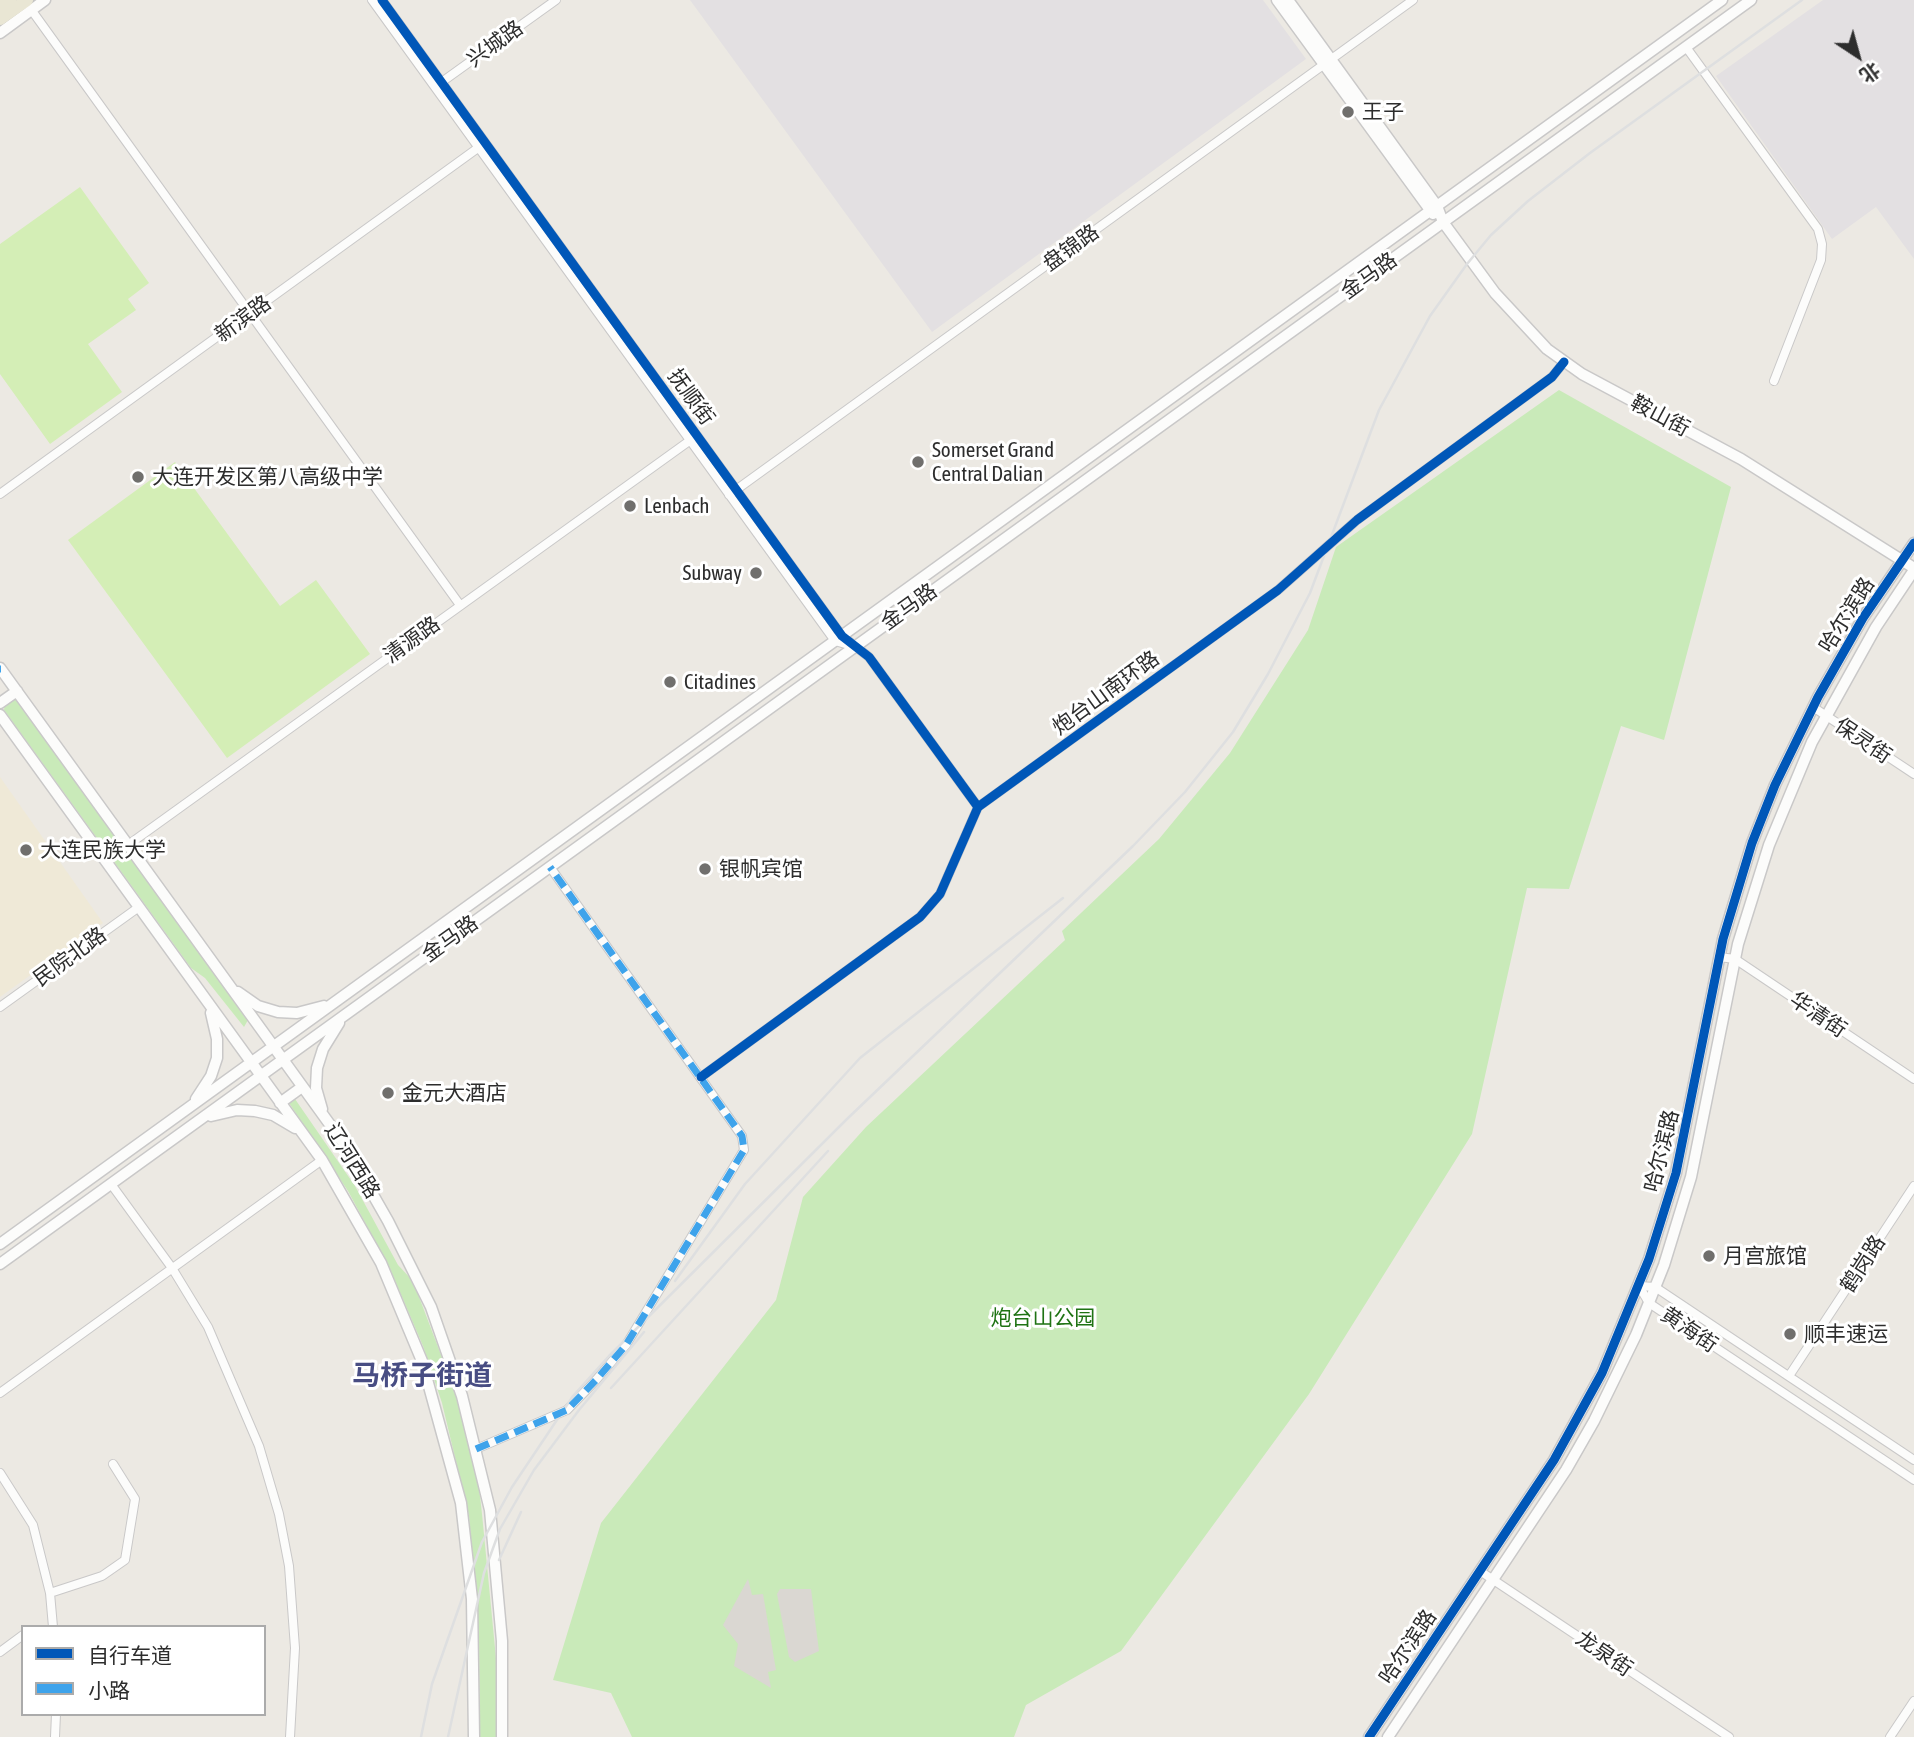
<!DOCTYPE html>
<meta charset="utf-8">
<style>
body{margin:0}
#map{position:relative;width:1914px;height:1737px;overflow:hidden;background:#ece9e3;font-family:"Asap Condensed","Noto Sans SC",sans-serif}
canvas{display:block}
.legend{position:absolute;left:21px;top:1625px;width:245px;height:91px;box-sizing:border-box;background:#fff;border:2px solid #ababab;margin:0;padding:9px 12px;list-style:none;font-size:21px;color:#2d2d2d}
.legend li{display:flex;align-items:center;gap:14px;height:35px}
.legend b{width:35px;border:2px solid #ababab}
.north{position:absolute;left:1823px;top:21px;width:70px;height:70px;-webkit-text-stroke:5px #fff;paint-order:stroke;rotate:144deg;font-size:19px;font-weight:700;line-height:28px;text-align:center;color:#2d2d2d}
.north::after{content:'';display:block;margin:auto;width:24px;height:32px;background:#2d2d2d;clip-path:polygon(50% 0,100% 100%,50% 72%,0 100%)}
</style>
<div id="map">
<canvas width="1914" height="1737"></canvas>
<ul class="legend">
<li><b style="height:9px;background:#0057b8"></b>自行车道</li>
<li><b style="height:9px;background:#3ea3eb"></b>小路</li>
</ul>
<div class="north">北</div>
</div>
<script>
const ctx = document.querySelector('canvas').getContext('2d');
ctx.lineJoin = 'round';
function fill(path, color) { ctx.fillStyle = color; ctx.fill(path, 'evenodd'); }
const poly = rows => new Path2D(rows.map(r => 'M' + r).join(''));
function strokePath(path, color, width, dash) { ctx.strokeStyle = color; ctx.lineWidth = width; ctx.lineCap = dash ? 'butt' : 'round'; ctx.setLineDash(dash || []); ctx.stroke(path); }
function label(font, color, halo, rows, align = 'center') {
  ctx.font = font + ' "Asap Condensed","Noto Sans SC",sans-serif'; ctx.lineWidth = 6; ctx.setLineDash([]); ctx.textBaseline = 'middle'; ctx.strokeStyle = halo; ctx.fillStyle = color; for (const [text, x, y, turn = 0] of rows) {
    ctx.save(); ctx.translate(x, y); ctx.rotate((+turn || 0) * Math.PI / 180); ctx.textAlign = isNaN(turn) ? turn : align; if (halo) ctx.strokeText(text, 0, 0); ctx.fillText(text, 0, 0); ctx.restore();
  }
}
const industrial = poly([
 [690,0,1263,0,1306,59,932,332],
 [1823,0,1914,0,1914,259,1876,207,1832,239,1716,76]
]);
const education = poly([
 [0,777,103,923,0,997]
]);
const green = poly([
 [1559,390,1731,487,1664,740,1621,726,1569,889,1527,888,1472,1134,1309,1394,1121,1651,1026,1705,1014,1737,632,1737,611,1693,553,1680,601,1523,776,1300,803,1197,866,1127,1065,940,1062,931,1159,839,1230,753,1308,630,1336,547],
 [9,699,17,700,248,1020,244,1027,205,978,191,968,4,710,5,702],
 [295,1099,355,1186,398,1265,413,1281,457,1397,478,1478,482,1514,498,1679,496,1737,480,1737,479,1639,469,1516,442,1403,423,1346,390,1269,348,1191,289,1103,288,1100]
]);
const pitch = poly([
 [80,187,149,283,128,299,136,310,88,344,122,392,50,444,0,374,0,244],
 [175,462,280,606,316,580,370,654,227,758,68,540]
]);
const plaza = poly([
 [748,1579,752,1595,763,1594,776,1670,768,1672,771,1688,734,1666,738,1644,723,1625],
 [780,1589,811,1589,819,1651,795,1662,789,1657,777,1594]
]);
const street = poly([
 [372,0,835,641,852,646],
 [382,0,842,636,869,657,978,807],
 [30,8,460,605],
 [1686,47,1818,229,1822,244,1821,260,1774,381],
 [439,84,556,0],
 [0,494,482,145],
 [729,495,1413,0],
 [1813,707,1914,774],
 [128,845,692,439],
 [1719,957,1735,959,1914,1079],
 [0,1007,139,907],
 [701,1077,920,917,940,894,978,807,1278,590,1357,520,1552,377,1564,362],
 [111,1184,172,1268,208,1327,259,1446,279,1514,289,1566,295,1648,290,1737],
 [1639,1286,1649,1303,1914,1480],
 [1639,1286,1655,1287,1914,1460],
 [1789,1376,1914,1186],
 [0,1393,322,1160],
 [476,1449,567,1410,596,1380,626,1345,744,1150,742,1136,550,867],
 [0,1473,33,1525,50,1593,53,1627],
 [1480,1571,1729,1737],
 [50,1593,102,1576,125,1560,135,1499,113,1464],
 [0,1652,23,1635],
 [55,1737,56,1714],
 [1890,1737,1914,1701]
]);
const secondary = poly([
 [1277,0,1433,214],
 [1288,0,1437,206,1443,222,1495,293,1547,349,1582,374,1741,459,1914,568],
 [0,33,45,0],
 [0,668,344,1144,388,1221,431,1307,462,1396,490,1510,502,1641,502,1737],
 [0,703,17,691],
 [0,715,322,1160,381,1263,422,1361,461,1503,472,1599,474,1737],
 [238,992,258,1006,278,1012,297,1013,324,1006],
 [196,1099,211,1076,217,1058,217,1039,211,1013],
 [280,1103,302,1087],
 [322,1109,316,1088,317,1068,323,1049,339,1023],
 [211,1116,237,1110,255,1111,273,1115,295,1128],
 [0,1244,1722,0],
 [0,1264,1751,0],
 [1369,1737,1554,1460,1602,1373,1649,1259,1676,1173,1723,939,1752,843,1775,785,1818,697,1863,618,1914,543],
 [1388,1737,1566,1470,1594,1421,1636,1335,1664,1265,1691,1177,1738,944,1769,845,1812,742,1876,627,1914,570]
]);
const primary = poly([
 [0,7,10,0],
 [0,19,27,0]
]);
const rail = poly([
 [675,1281,745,1184,860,1058,1063,898],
 [611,1388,828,1151],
 [499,1560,521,1512],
 [421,1737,432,1684,482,1542,512,1487,573,1396,609,1356,847,1119,1133,846,1185,792,1233,732,1268,674,1310,593,1379,410,1430,316,1467,264,1491,235,1528,201,1590,153,1802,0],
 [448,1737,484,1573,500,1529,534,1470,579,1410,644,1332]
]);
const quiet = poly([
 [0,669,1,669],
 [476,1449,567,1410,596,1380,626,1345,744,1150,742,1136,550,867]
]);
const cycleway = poly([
 [382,0,842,636,869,657,978,807],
 [701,1077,920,917,940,894,978,807,1278,590,1357,520,1552,377,1564,362],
 [1369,1737,1554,1460,1602,1373,1649,1259,1676,1173,1723,939,1752,843,1775,785,1818,697,1863,618,1914,543]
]);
const markers = [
 [1348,112,7,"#706f6d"],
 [918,462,7,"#706f6d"],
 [138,477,7,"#706f6d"],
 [630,506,7,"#706f6d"],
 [756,573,7,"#706f6d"],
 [670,682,7,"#706f6d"],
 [26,850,7,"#706f6d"],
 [705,869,7,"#706f6d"],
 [388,1093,7,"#706f6d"],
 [1709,1256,7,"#706f6d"],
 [1790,1334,7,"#706f6d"]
];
const streetNames = [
 ["兴城路",495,44,-36],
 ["盘锦路",1071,248,-36],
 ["金马路",1369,276,-36],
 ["新滨路",243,319,-36],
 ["抚顺街",691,397,54],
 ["鞍山街",1660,416,28],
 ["金马路",909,607,-36],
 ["哈尔滨路",1847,615,-58],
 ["清源路",412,640,-36],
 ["炮台山南环路",1106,693,-36],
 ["保灵街",1863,741,34],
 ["金马路",450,939,-36],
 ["民院北路",70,957,-36],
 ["华清街",1818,1015,34],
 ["哈尔滨路",1662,1151,-76],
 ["辽河西路",352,1161,58],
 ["鹤岗路",1863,1264,-57],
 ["黄海街",1689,1330,34],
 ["哈尔滨路",1408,1647,-56],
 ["龙泉街",1604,1654,34]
];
const poiNames = [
 ["王子",1362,112],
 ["Somerset Grand",932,450],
 ["Central Dalian",932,474],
 ["大连开发区第八高级中学",152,477],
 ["Lenbach",644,506],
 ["Subway",742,573,"right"],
 ["Citadines",684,682],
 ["大连民族大学",40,850],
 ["银帆宾馆",719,869],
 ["金元大酒店",402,1093],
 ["月宫旅馆",1723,1256],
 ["顺丰速运",1804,1334]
];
const parkNames = [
 ["炮台山公园",1043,1318]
];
const districtNames = [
 ["马桥子街道",422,1376]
];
fill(industrial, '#e3e0e2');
fill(education, '#efe9d7');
fill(green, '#c9eab9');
fill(pitch, '#d4eeb6');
fill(plaza, '#dad7d2');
strokePath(street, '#c9c8c8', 10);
strokePath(secondary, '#c9c8c8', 13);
strokePath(primary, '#c6c5c3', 15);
strokePath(street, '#fcfcfb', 8);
strokePath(secondary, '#fcfcfb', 10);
strokePath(primary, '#e9e6d4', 12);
strokePath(rail, '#dedfe0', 2.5);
strokePath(quiet, '#3ea3eb', 7, [14, 7]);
strokePath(cycleway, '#0057b8', 9);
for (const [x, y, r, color] of markers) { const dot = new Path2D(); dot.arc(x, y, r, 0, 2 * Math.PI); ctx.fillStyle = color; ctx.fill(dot); strokePath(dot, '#fff', 2.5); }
label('21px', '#2d2d2d', '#fff', streetNames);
label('21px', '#2d2d2d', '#fff', poiNames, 'left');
label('21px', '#1f7314', '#fff', parkNames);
label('bold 28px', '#484d83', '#fff', districtNames);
</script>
